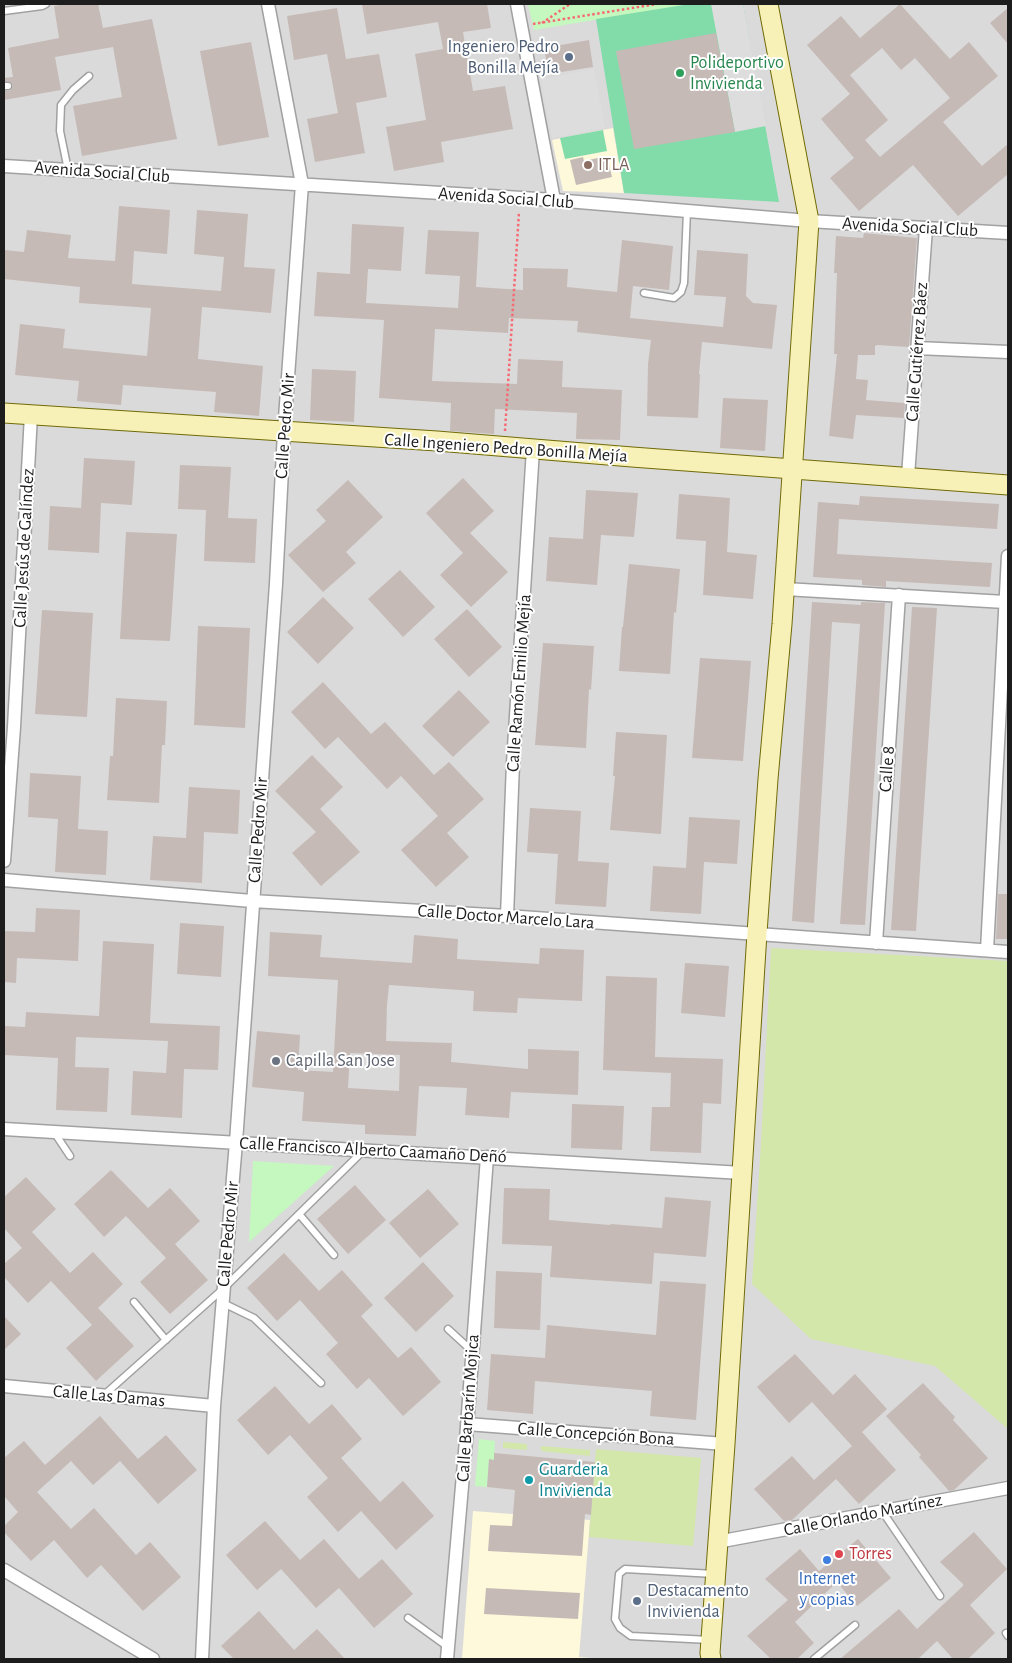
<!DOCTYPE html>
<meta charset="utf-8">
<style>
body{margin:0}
#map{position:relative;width:1012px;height:1663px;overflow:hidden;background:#eee8e3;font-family:"Alegreya Sans",sans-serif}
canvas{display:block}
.frame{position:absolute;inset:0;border:5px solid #1d1d1d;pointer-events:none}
</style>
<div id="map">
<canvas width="1012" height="1663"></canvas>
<div class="frame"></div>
</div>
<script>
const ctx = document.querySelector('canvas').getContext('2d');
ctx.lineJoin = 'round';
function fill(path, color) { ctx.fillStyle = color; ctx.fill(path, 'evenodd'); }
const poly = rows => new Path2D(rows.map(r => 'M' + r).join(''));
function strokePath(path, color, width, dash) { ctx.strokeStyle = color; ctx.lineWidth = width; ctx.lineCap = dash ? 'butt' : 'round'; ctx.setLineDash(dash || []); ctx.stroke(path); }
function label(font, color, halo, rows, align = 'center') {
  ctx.font = font + ' "Alegreya Sans",sans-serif'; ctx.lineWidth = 4; ctx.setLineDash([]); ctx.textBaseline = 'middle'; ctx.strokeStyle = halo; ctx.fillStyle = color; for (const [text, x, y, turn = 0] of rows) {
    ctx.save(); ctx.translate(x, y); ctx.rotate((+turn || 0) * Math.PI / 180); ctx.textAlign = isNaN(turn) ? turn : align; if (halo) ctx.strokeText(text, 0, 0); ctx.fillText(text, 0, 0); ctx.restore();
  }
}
const residential = poly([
 [4,4,1008,4,1008,1659,4,1659]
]);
const education = poly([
 [613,128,624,193,563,191,552,140],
 [473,1511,590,1520,579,1657,605,1659,462,1659]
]);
const grass = poly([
 [771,948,1008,961,1008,1429,935,1366,811,1339,752,1284,761,1143],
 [503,1442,527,1444,527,1450,503,1448],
 [541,1446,590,1450,590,1456,541,1451],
 [596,1449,701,1458,693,1546,589,1537]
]);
const park = poly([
 [528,4,691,4,534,30],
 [253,1161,334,1166,249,1242],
 [479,1439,495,1441,494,1460,489,1460,487,1487,475,1486]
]);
const pitch = poly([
 [690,4,743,4,779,202,624,193,596,19],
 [603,130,607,151,565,159,560,138]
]);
const parking = poly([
 [711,4,743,4,766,126,735,132],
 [594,69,605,128,552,138,541,79]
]);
const building = poly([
 [64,4,98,4,103,28,152,19,177,139,82,156,73,106,122,97,113,47,55,57,61,90,4,100,4,91,10,91,13,86,11,82,4,81,4,78,13,77,8,48,59,38,54,6],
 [362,4,487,4,491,28,463,32,473,91,505,86,513,129,441,142,444,162,394,171,386,127,426,120,415,54,443,49,438,22,367,34],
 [900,4,950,59,969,42,998,76,943,122,982,166,1008,144,1008,174,958,216,913,165,859,211,830,178,854,158,821,119,850,94,807,45,841,16,860,38],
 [882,48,901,70,915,58,950,98,880,157,865,140,888,120,850,75],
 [337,8,346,59,379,54,387,97,356,103,365,153,315,162,307,119,338,113,327,54,294,60,287,16],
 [1008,8,1008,44,990,23],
 [716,33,735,132,634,149,616,51],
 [589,40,593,67,549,74,544,48],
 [251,42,269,137,218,146,200,51],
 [607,156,612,177,576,185,570,160,583,157,584,161],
 [119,206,170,210,167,254,134,251,132,284,221,291,224,257,194,254,197,210,248,214,244,267,275,269,271,313,202,307,198,359,263,366,259,416,214,412,216,392,123,385,121,405,77,401,79,381,15,375,20,324,65,329,63,348,147,356,151,308,79,303,80,287,4,279,4,250,24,252,27,230,71,235,68,258,115,261],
 [352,224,404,227,401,271,368,269,366,303,458,308,460,276,425,274,428,230,479,232,476,287,523,290,523,268,568,269,567,287,617,292,622,240,673,246,669,290,633,286,630,318,723,327,726,297,694,295,697,250,748,254,746,296,753,303,777,305,772,349,702,342,699,374,700,374,698,418,647,416,648,364,651,340,577,332,578,321,509,318,508,333,435,329,432,381,517,384,518,359,563,361,562,387,622,390,620,440,576,439,577,413,495,409,494,434,450,431,451,403,379,398,384,320,314,316,317,272,350,274],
 [864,233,917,238,909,347,877,345,875,346,875,355,858,355,856,379,868,380,866,400,905,403,904,418,856,415,853,439,829,436,837,354,834,354,837,273,834,273,836,236,863,238],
 [312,369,356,371,354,422,310,420],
 [723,398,768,400,765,451,720,448],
 [84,458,135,461,132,505,101,503,99,553,48,550,50,506,81,508],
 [180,465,231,467,228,518,257,519,255,563,204,561,206,510,178,509],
 [463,478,494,511,470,533,508,572,471,607,440,575,463,553,426,513],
 [348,480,383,517,346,552,356,563,323,592,288,555,326,521,316,510],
 [586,490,638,493,634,537,601,535,597,585,546,581,549,537,583,539],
 [679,494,730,498,727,552,757,555,753,599,703,595,706,541,676,539],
 [860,496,999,504,997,529,839,519,837,554,992,563,990,587,886,581,886,587,862,585,862,580,813,577,818,502,859,505],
 [126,532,177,534,170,641,120,639],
 [629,564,680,569,676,613,674,612,670,674,619,671,622,627,623,627],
 [400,570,435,607,403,637,368,599],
 [323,597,354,628,318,664,287,632],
 [812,602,861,605,861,602,885,603,865,925,840,924,860,624,832,622,814,923,792,921],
 [912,607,937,608,916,931,891,930],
 [467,609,502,647,469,677,434,639],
 [42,610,93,613,87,717,35,714],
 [198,626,250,628,245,728,194,725],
 [543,643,594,646,591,690,589,689,586,748,535,745],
 [700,658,751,661,743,761,692,758],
 [323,682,371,734,385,722,434,775,449,762,484,799,447,833,469,857,436,887,401,850,438,816,401,776,387,789,338,737,325,749,291,712],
 [459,690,490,722,453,757,422,726],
 [116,698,167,701,165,745,162,745,159,803,107,800,110,756,113,756],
 [616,732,667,735,661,834,610,830,615,776,613,776],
 [312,755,343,787,320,809,360,852,321,886,292,853,316,832,275,791],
 [30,773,81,776,78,829,108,831,106,875,55,872,58,819,28,817],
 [189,787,240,790,238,834,204,832,202,883,150,880,153,836,186,838],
 [530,808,581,811,578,861,609,863,606,907,555,904,558,854,527,852],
 [689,817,740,820,737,864,704,862,701,914,650,911,653,866,686,868],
 [998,894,1008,894,1008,939,996,939],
 [36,908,80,910,78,961,17,958,16,983,4,982,4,931,35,932],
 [180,923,224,926,221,977,177,974],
 [270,932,322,935,320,957,412,963,414,935,458,939,457,959,539,964,540,948,584,950,582,1001,518,998,517,1013,473,1011,474,991,389,985,387,1005,386,1041,452,1043,451,1062,528,1069,528,1049,579,1051,578,1095,511,1092,509,1118,465,1115,467,1088,419,1086,416,1136,365,1134,365,1125,302,1121,304,1092,252,1087,257,1031,300,1035,298,1070,333,1072,338,980,268,976],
 [350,1053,400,1055,399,1091,348,1088],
 [103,941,154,944,150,1023,220,1026,218,1070,184,1069,182,1118,131,1115,133,1071,166,1073,168,1041,76,1037,75,1067,109,1068,107,1112,56,1110,58,1058,4,1055,4,1026,25,1027,26,1012,99,1016],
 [685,963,729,966,725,1017,681,1013],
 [606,976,657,978,655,1057,723,1059,721,1104,703,1103,701,1153,650,1151,652,1107,670,1107,671,1073,603,1070],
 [572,1104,624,1106,622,1150,571,1148],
 [111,1170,148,1208,170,1188,200,1221,175,1244,208,1280,170,1314,140,1282,166,1258,126,1216,104,1237,74,1204],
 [26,1177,56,1209,32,1232,70,1273,93,1252,123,1284,98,1308,134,1346,96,1381,66,1348,92,1325,51,1281,28,1303,4,1277,4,1264,22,1248,4,1228,4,1197],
 [355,1185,386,1220,348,1254,317,1219],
 [504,1188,550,1189,549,1220,610,1225,611,1224,662,1228,665,1197,711,1201,706,1257,654,1253,652,1284,550,1277,552,1246,502,1244],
 [428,1189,459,1224,420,1258,389,1223],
 [284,1253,319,1291,342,1270,373,1305,361,1316,398,1358,411,1347,441,1382,403,1416,369,1378,357,1389,326,1354,338,1343,300,1300,277,1321,247,1288],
 [423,1262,454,1296,416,1332,384,1298],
 [496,1271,542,1273,540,1330,494,1328],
 [660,1281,706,1284,696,1420,650,1416,652,1391,535,1381,533,1414,487,1410,491,1354,545,1358,547,1325,656,1335],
 [4,1316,21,1334,4,1350],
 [795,1354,833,1395,855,1374,887,1409,862,1432,896,1470,859,1504,836,1479,792,1520,784,1521,754,1489,792,1456,814,1480,852,1446,812,1402,789,1423,757,1387],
 [923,1383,955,1417,953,1420,988,1458,954,1490,949,1491,919,1457,921,1455,886,1416],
 [275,1386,309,1424,332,1404,362,1439,341,1458,380,1502,403,1481,434,1516,396,1550,361,1511,338,1532,307,1497,328,1478,290,1435,268,1455,237,1420],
 [100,1416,138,1459,166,1435,197,1470,158,1504,120,1461,93,1485,71,1461,37,1492,71,1529,94,1508,136,1555,150,1542,181,1577,143,1611,101,1565,87,1578,54,1540,31,1561,4,1532,4,1526,18,1512,4,1496,4,1458,24,1441,45,1465],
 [494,1453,595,1462,591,1515,585,1514,582,1556,488,1551,490,1525,512,1526,515,1490,487,1487,489,1459,494,1460],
 [265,1521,300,1560,324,1539,359,1579,382,1559,413,1594,374,1628,339,1588,316,1608,281,1569,257,1590,226,1555],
 [974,1532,1007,1569,970,1605,995,1633,968,1659,953,1659,937,1641,918,1659,840,1659,899,1609,917,1629,963,1586,963,1584,940,1562],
 [858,1539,891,1578,857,1606,837,1582,795,1622,814,1643,797,1659,771,1659,747,1636,788,1600,765,1579,800,1549,819,1571],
 [486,1588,580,1593,578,1619,484,1614],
 [259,1611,294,1650,317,1629,345,1659,234,1659,221,1646]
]);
const path = poly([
 [542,23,570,4],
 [533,24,657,4],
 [505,431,519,212]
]);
const lane = poly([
 [4,11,42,6,46,4],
 [4,86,8,86],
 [68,170,60,131,61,105,73,90,89,76],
 [644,293,674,298,681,292,684,283,687,211],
 [54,1132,70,1156],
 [299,1214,334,1255],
 [134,1302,166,1340],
 [223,1303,254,1318,321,1383],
 [448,1329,472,1351],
 [104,1395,224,1288,362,1152],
 [882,1511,940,1596],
 [408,1618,448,1647],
 [1006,1633,1008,1636],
 [710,1640,631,1636,620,1628,615,1619,619,1574,625,1569,714,1574],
 [814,1659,855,1625]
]);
const street = poly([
 [517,4,554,200],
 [4,166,554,200,809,221,1008,233],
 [917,348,1008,352],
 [908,476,926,228],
 [785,589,1005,602],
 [4,861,14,727,31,415],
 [4,880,252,901,507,916,1008,952],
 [507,916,513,763,533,449],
 [876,943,899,595],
 [987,950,1008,556],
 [4,1129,742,1173],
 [4,1386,214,1406],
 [467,1424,725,1444],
 [717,1542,1008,1488],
 [4,1570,153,1659],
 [202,1659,214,1406,236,1142,276,584,284,432,302,184,268,4],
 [447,1659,466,1440,487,1157]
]);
const secondary = poly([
 [4,413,437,441,632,457,1008,485],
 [711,1659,710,1653,725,1444,757,933,768,779,782,624,809,221,768,4]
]);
const markers = [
 [569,57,5,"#5c6f8a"],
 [680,73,5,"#2e9e5b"],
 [588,165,5,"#8d6e63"],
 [276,1061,5,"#6b7280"],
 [529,1480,5,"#0f9aa8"],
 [839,1554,5,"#e0444e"],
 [827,1560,5,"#3f7fe0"],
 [637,1601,5,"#5c6f8a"]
];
const serviceNames = [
 ["Ingeniero Pedro",559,47],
 ["Bonilla Mejía",559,68],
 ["Destacamento",647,1591,"left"],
 ["Invivienda",647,1612,"left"]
];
const leisureNames = [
 ["Polideportivo",690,63],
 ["Invivienda",690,84]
];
const educationNames = [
 ["ITLA",598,165]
];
const streetNames = [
 ["Avenida Social Club",102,172,4],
 ["Avenida Social Club",506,198,4],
 ["Avenida Social Club",910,227,3],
 ["Calle Gutiérrez Báez",917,352,-86],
 ["Calle Pedro Mir",285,426,-86],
 ["Calle Ingeniero Pedro Bonilla Mejía",506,448,4],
 ["Calle Jesús de Galíndez",24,548,-87],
 ["Calle Ramón Emilio Mejía",519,683,-86],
 ["Calle 8",887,769,-86],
 ["Calle Pedro Mir",258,830,-86],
 ["Calle Doctor Marcelo Lara",506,917,4],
 ["Calle Francisco Alberto Caamaño Deñó",373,1150,3],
 ["Calle Pedro Mir",228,1234,-85],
 ["Calle Las Damas",109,1396,5],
 ["Calle Barbarín Mojica",468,1408,-86],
 ["Calle Concepción Bona",596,1434,4],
 ["Calle Orlando Martínez",863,1515,-11]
];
const worshipNames = [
 ["Capilla San Jose",286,1061]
];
const cultureNames = [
 ["Guarderia",539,1470],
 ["Invivienda",539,1491]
];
const healthNames = [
 ["Torres",849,1554]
];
const shopNames = [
 ["Internet",827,1579],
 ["y copias",827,1600]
];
fill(residential, '#dbdada');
fill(education, '#fef9db');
fill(grass, '#d2e7a9');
fill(park, '#c4f8bf');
fill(pitch, '#82dcaa');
fill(parking, '#ddd');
fill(building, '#c5bab6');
strokePath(lane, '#a1a1a1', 9);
strokePath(street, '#a1a1a1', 15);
strokePath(secondary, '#706b07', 21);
strokePath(path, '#f66b73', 2.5, [2.5, 2.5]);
strokePath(lane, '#fff', 6);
strokePath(street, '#fff', 12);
strokePath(secondary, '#f8f1b7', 19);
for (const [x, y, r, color] of markers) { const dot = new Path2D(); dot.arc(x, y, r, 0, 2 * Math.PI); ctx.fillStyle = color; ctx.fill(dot); strokePath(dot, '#fff', 2); }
label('18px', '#4e5e75', '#fff', serviceNames, 'right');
label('18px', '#27864d', '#fff', leisureNames, 'left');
label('18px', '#785e54', '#fff', educationNames, 'left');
label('18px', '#1d1d1d', '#fff', streetNames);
label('18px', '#5b616d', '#fff', worshipNames, 'left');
label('18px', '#0d838f', '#fff', cultureNames, 'left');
label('18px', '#be3a42', '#fff', healthNames, 'left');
label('18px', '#366cbe', '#fff', shopNames);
</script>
